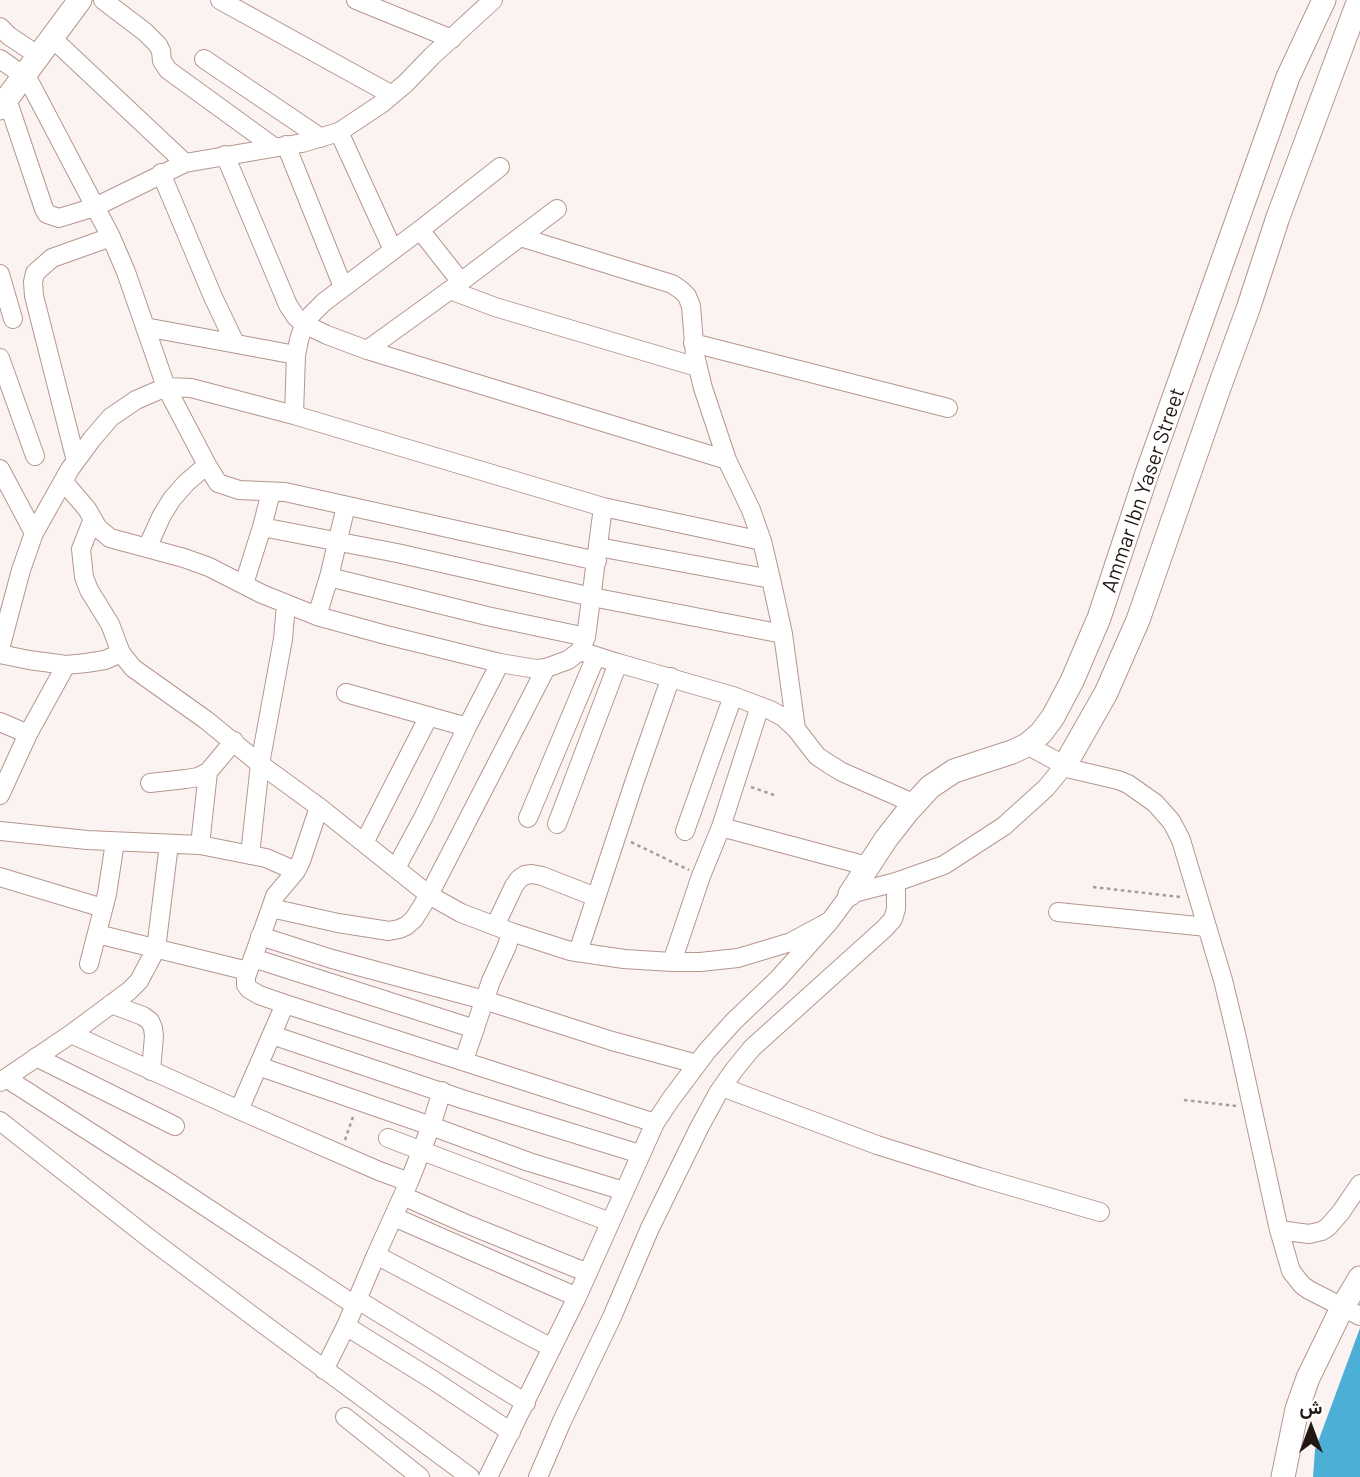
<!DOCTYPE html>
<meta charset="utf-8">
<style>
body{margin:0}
#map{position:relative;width:1360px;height:1477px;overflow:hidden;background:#fbf3f2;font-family:Barlow,Vazirmatn,sans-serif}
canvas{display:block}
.north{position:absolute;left:1276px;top:1393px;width:70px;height:70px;-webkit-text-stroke:5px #fff;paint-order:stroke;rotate:0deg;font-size:19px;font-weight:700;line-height:28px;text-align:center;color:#231714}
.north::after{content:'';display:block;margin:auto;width:24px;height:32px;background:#231714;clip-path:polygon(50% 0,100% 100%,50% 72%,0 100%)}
</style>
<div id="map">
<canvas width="1360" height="1477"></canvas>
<div class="north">ش</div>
</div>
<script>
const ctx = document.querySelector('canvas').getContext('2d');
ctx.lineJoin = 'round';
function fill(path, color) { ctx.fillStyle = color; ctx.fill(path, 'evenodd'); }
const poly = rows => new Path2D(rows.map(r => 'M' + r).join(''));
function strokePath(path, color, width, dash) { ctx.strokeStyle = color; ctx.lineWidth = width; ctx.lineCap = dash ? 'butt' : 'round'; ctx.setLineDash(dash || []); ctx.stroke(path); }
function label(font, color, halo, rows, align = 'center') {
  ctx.font = font + ' Barlow,sans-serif'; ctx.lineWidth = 6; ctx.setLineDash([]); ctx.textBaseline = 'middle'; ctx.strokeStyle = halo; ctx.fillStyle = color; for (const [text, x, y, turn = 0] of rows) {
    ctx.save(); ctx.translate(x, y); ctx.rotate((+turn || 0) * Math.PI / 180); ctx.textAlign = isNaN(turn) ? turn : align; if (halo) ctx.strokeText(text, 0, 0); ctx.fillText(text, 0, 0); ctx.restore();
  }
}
const water = poly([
 [1360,1328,1360,1477,1313,1477,1315,1450]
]);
const path = poly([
 [751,787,777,796],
 [631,842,689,870],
 [1093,887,1180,897],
 [1184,1100,1236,1106],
 [345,1140,353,1117]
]);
const street = poly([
 [103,0,145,32,158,45,161,51,162,61,168,70,274,147],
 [220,0,392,95],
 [356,0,452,39],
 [0,27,9,36,39,56],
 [52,38,185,163],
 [0,59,24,76,30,83,111,237,126,272,166,387,207,465,218,483,239,490,285,492,597,561],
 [204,59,321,138],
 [7,99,44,209,47,214,59,218,95,207,185,163,302,143,339,132,381,104,406,83,432,56,493,0],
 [339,132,393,250],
 [286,145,343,287],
 [225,155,288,305,296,317,304,324,327,335,367,350,727,460],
 [161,173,213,297,235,343],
 [420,230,461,282],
 [520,237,672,284,681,290,687,296,691,306,695,355,703,388,727,460,751,510,762,541,771,579,783,634,796,729],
 [0,274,13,319],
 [450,290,495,307,697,367],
 [145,327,296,355],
 [693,343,948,408],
 [367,350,450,290,557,209],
 [0,358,35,456],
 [294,415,296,355,299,340,304,324,311,315,324,302,420,230,500,167],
 [76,461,34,296,33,282,35,273,52,258,111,237],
 [0,469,34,533],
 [63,481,87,509,98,528,110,538,184,558,209,567,262,594,317,616,386,635,500,663,536,669,546,668,568,660,580,651,586,637,603,507],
 [93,519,81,549,84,577,89,590,110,624,121,653,133,668,206,720,260,764,319,807,429,895,461,913,511,932,570,951,624,959,672,962,700,962,738,958,791,942,830,921],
 [262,527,397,553,592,597,783,634],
 [598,547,771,579],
 [147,548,162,515,172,499,186,483,207,465],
 [329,577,487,616,586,637],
 [244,584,262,527,271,492],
 [317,616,329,577,346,506],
 [0,649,21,570,34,533,70,469,92,439,111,417,136,400,166,387,191,388,294,415,603,507,762,541],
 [580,651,618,663,733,696,770,710,783,717,796,729,817,756,829,764,842,772,915,804],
 [0,654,29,660,66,665,86,663,105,660,121,653],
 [346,693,467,727],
 [0,722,28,734],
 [1027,745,1071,769,1118,780,1128,784,1155,803,1171,821,1176,830,1181,840,1223,980,1237,1038,1279,1230,1291,1271,1302,1285,1309,1290,1360,1316],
 [150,783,186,779,198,777,208,772,234,741],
 [0,795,28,734,66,665],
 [319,807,301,861,296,871,275,896,271,908,246,977,246,985,249,989,259,995,285,1004,655,1123],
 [528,818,596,656],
 [557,824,618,663],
 [721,827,867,866],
 [0,831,87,840,200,845,266,858,296,871],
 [685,831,733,696],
 [364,843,429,716],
 [200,845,208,772],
 [250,855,260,764,283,639,286,604],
 [396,868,424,816,467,727,500,663],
 [0,877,103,908],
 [271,908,338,923,389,931,399,929,406,926,414,919,429,895,546,668],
 [1058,912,1207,927],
 [495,926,514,886,519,879,525,875,532,874,542,876,596,897],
 [97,934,248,971],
 [260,936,332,959,484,1000,612,1041,697,1064],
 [578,952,635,780,671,677],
 [253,958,475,1029],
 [672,962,701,876,721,827,760,706],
 [89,964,107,894,115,842],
 [111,1004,143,1016,150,1021,153,1028,154,1036,151,1071],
 [71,1034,239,1110,379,1171,409,1182],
 [272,1035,462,1099,640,1154],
 [36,1057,175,1126],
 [464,1060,491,981,507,946,511,932],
 [258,1066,431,1126,529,1162,624,1191],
 [6,1078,168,1182,356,1306],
 [0,1082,71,1034,129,991,139,981,156,949,169,844],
 [722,1087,877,1145,979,1177,1100,1212],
 [239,1110,285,1004],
 [0,1121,150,1239,262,1323,470,1477],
 [388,1138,610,1222],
 [403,1196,464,1223,588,1273],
 [394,1217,577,1297],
 [1279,1230,1309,1234,1322,1231,1328,1227,1341,1212,1360,1184],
 [376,1255,552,1348],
 [358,1300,526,1403],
 [346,1326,433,1380,511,1432],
 [324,1370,346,1326,376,1255,409,1182,431,1126,442,1091],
 [345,1417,420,1477],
 [488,1477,577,1297,655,1123,671,1099,707,1051,734,1021,778,979,830,921,850,894,896,882,944,865,1004,826,1046,788,1065,765],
 [538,1477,562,1421,612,1317,650,1228,699,1128,718,1093,734,1070,752,1048,885,928,893,919,896,909,896,882]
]);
const secondary = poly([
 [0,108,80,0],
 [1065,765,1106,693,1138,620,1219,388,1248,309,1278,217,1359,0],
 [850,894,886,839,908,811,930,787,954,771,1012,752,1027,745,1041,733,1053,717,1072,681,1099,618,1146,476,1288,77,1324,0],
 [1283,1477,1297,1409,1308,1378,1342,1308,1360,1278]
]);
const streetNames = [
 ["Ammar Ibn Yaser Street",1143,490,-71]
];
fill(water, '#4cb0d6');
strokePath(street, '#b6968d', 20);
strokePath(secondary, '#b6968d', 25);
strokePath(path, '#a69d9b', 2.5, [3.5, 3.5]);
strokePath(street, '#fff', 18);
strokePath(secondary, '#fff', 23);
label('21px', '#231714', '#fff', streetNames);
</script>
